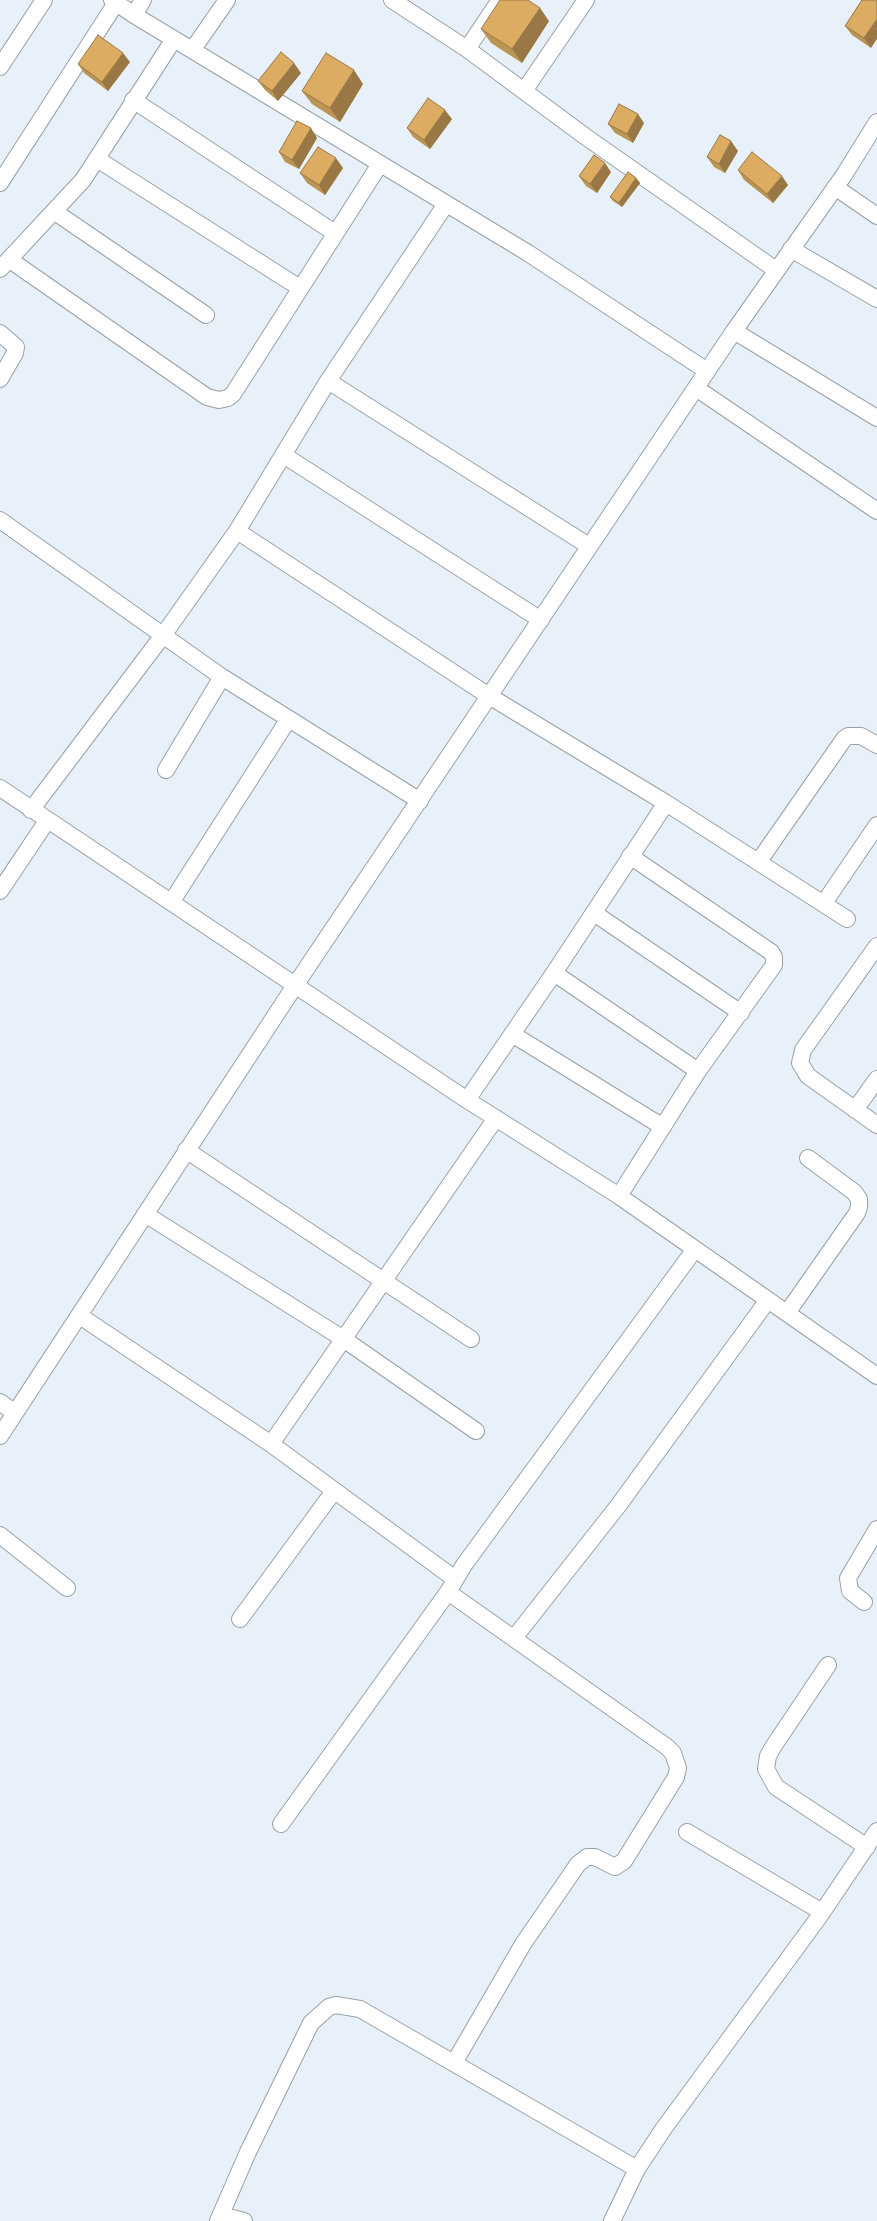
<!DOCTYPE html>
<style>
body{margin:0}
canvas{display:block;background:#e8f1f9}
</style>
<canvas width="877" height="2221"></canvas>
<script>
const ctx = document.querySelector('canvas').getContext('2d');
ctx.lineJoin = 'round';
const poly = rows => new Path2D(rows.map(r => 'M' + r).join(''));
function strokePath(path, color, width, dash) { ctx.strokeStyle = color; ctx.lineWidth = width; ctx.lineCap = dash ? 'butt' : 'round'; ctx.setLineDash(dash || []); ctx.stroke(path); }
function fill(path, color) { ctx.fillStyle = color; ctx.fill(path, 'evenodd'); }
const street = poly([
 [112,0,134,15,528,253,707,371],
 [392,0,467,49,586,137,776,270],
 [134,15,143,0],
 [193,49,227,0],
 [467,49,500,0],
 [0,67,44,0],
 [524,91,586,0],
 [133,100,335,233],
 [97,159,300,288],
 [0,183,116,3],
 [835,187,877,216],
 [55,212,206,315],
 [791,249,877,299],
 [10,260,207,397,219,400,228,398,233,394,380,164],
 [0,269,83,180,174,39],
 [734,331,877,418],
 [0,333,16,347,15,353,0,379],
 [328,381,589,546],
 [696,388,877,511],
 [285,456,541,620],
 [0,520,222,677,420,801],
 [237,531,489,696,666,803,847,919],
 [166,770,222,677],
 [0,788,467,1100,619,1196,877,1376],
 [31,810,164,634,237,531,328,381,446,204],
 [759,861,844,739,848,736,861,736,877,745],
 [0,891,47,821],
 [172,901,288,720],
 [824,903,877,825],
 [594,913,741,1013],
 [877,946,803,1050,800,1063,808,1076,877,1125],
 [554,973,698,1071],
 [512,1034,663,1127],
 [467,1100,554,973,666,803],
 [855,1110,877,1079],
 [186,1150,471,1339],
 [619,1196,698,1071,774,965,774,957,771,952,630,856],
 [145,1214,342,1338,476,1431],
 [787,1313,857,1213,859,1207,859,1199,854,1192,808,1158],
 [80,1316,271,1444,455,1579],
 [0,1402,15,1413],
 [0,1436,296,984,734,331,844,175,877,122],
 [271,1444,496,1118],
 [0,1535,67,1588],
 [448,1592,667,1747,673,1753,678,1768,676,1777,624,1861,615,1867,595,1857,587,1857,578,1864,523,1944,454,2063],
 [864,1602,850,1591,848,1578,877,1529],
 [240,1619,334,1491],
 [514,1638,618,1506,768,1300],
 [828,1665,773,1747,768,1756,766,1769,776,1787,867,1847],
 [281,1824,448,1592,464,1565,695,1249],
 [687,1832,822,1912],
 [221,2215,244,2221],
 [218,2221,248,2152,311,2023,329,2007,336,2005,360,2009,637,2169],
 [612,2221,637,2169,664,2128,819,1917,877,1831]
]);
const wall = poly([
 [862,0,871,48,852,35,845,26],
 [549,21,522,63,491,43,481,29],
 [130,62,108,91,84,73,78,64],
 [301,73,278,101,265,90,258,81],
 [363,84,340,122,312,104,302,91],
 [452,119,430,149,413,137,407,128],
 [644,123,633,143,615,133,608,124],
 [317,138,299,169,285,162,279,152],
 [738,151,725,173,714,167,707,157],
 [343,168,325,195,307,183,300,173],
 [738,170,788,185,773,203,744,180],
 [611,172,597,193,586,186,579,176],
 [636,178,640,183,622,207,613,201,610,197]
]);
const shadedWall = poly([
 [540,8,549,21,522,63,512,49],
 [877,19,877,39,871,48,864,38],
 [123,53,130,62,108,91,102,82],
 [294,63,301,73,278,101,272,91],
 [354,70,363,84,340,122,330,108],
 [445,110,452,119,430,149,424,140],
 [638,114,644,123,633,143,627,134],
 [311,128,317,138,299,169,292,160],
 [731,141,738,151,725,173,719,164],
 [336,158,343,168,325,195,319,185],
 [605,163,611,172,597,193,590,184],
 [782,176,788,185,773,203,767,194],
 [636,178,640,183,622,207,619,203]
]);
const building = poly([
 [500,0,528,0,540,8,512,49,481,29,500,0],
 [862,0,875,0,877,1,877,19,864,38,845,26,862,0],
 [98,35,123,53,102,82,78,64,98,35],
 [281,52,294,63,272,91,258,81,281,52],
 [326,53,354,70,330,108,302,91,326,53],
 [428,98,445,110,424,140,407,128,428,98],
 [619,104,638,114,627,134,608,124,619,104],
 [297,121,311,128,292,160,279,152,297,121],
 [720,135,731,141,719,164,707,157,720,135],
 [318,147,336,158,319,185,300,173,318,147],
 [752,152,782,176,767,194,738,170,752,152],
 [594,155,605,163,590,184,579,176,594,155],
 [628,172,636,178,619,203,610,197,628,172]
]);
strokePath(street, '#98a0a7', 18);
strokePath(street, '#fff', 16);
fill(wall, '#bc9454');
fill(shadedWall, '#997845');
fill(building, '#dbac62');
strokePath(building, '#997845', 1);
</script>
